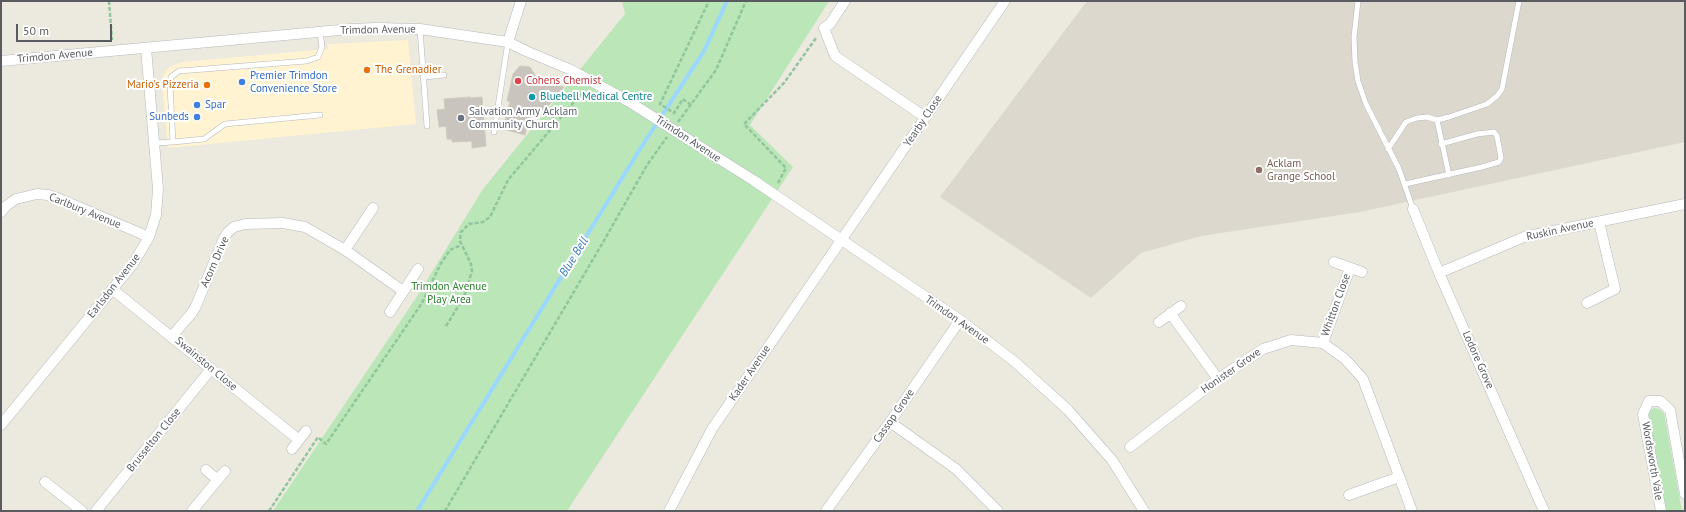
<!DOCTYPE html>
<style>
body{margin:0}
#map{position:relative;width:1686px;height:512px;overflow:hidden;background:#ece9de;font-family:"PT Sans",sans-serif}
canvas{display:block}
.frame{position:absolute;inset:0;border:2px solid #585c61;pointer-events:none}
.scale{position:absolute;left:16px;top:24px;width:96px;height:18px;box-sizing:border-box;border:2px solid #585c61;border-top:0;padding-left:5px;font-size:12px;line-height:14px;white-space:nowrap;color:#585c61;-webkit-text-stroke:3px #fff;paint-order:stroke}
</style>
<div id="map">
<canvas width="1686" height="512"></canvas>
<div class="frame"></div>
<div class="scale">50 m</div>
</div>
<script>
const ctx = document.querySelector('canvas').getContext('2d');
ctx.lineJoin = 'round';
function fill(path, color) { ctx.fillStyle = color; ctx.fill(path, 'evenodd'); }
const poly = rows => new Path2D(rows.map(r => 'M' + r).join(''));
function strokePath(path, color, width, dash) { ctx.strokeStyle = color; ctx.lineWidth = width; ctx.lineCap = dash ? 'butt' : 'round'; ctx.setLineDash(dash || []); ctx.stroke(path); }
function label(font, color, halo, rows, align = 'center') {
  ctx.font = font + ' "PT Sans",sans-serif'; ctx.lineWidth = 4; ctx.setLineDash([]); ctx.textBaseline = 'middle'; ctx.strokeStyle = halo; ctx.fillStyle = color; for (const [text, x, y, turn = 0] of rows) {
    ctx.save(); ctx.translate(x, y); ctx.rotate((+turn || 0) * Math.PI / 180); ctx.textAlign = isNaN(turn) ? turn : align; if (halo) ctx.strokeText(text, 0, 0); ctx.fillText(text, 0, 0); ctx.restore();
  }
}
const commercial = poly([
 [408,40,416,124,168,148,162,85,163,77,167,69,174,65,183,62,328,49,328,44]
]);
const education = poly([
 [1087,1,1685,1,1685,142,1360,212,1201,236,1141,253,1091,298,940,197]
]);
const green = poly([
 [622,1,829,1,750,125,793,167,567,511,273,511,416,298,483,189,625,14],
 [1654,408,1659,409,1664,413,1682,511,1666,511,1647,420,1648,412]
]);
const stream = poly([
 [417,511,640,149,704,51,727,1]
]);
const building = poly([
 [520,66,530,67,538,80,564,87,545,110,532,107,525,135,503,129,510,101,507,101,513,74,520,66],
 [470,97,470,98,482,97,486,146,472,148,472,141,452,142,452,139,447,139,446,126,439,127,437,110,445,109,444,99,470,97]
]);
const path = poly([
 [109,1,112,40],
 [691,105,683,99,674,113,660,104,709,1],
 [678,122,716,70,746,1],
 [778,183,786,168,744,124,784,83,816,38],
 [446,326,464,297,472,271,471,264,460,241,461,232,469,224,483,222,490,217,508,180,584,90],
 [319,438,326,444,422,303,440,265,450,250,461,245],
 [269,511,318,437],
 [445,511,602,244,647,165,667,137]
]);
const lane = poly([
 [1358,1,1354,37,1355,62,1358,81,1366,104,1399,169,1413,209],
 [420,29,427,126],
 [424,77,444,75],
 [1437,120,1449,175],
 [494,132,508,42],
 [173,142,204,139,225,124,320,115],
 [155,143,173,142,170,86,171,77,179,71,307,61,318,57,322,47,320,32],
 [1388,149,1406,122,1417,118,1427,117,1437,120,1449,117,1487,104,1497,96,1502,89,1519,1],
 [1405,184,1482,167,1499,162,1501,158,1497,136,1494,132,1477,134,1441,144]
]);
const street = poly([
 [845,1,830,24,824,28,835,56,925,117],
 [508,42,521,1],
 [1,61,351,29,376,28,420,29,508,42,526,51,569,69,628,101],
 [683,136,753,180,960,320,1015,362,1068,410,1112,460,1144,511],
 [1413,209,1439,273,1544,511],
 [1,212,6,206,16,199,37,194,48,195,60,199,149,237],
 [345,250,373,208],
 [1334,262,1362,272],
 [1439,273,1524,237,1685,204],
 [112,289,299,440,306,431],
 [1587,303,1615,289,1599,222],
 [390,312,418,269],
 [1170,313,1218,379],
 [1159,322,1181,306],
 [172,336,191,314,196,306,224,238,228,232,234,227,245,224,283,223,305,227,345,250,403,291],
 [1323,343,1350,268],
 [890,422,956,469,998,511],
 [1,425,133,264,149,237,156,215,158,189,146,48],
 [1130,447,1218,379,1263,349,1291,340,1323,343,1345,359,1363,379,1412,511],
 [292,449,299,440],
 [206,470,218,480],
 [45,482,82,511],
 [1349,495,1399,477],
 [96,511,211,369],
 [192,511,225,471],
 [669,511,712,429,1005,1],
 [826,511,890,422,960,320],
 [1661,511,1643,414,1649,401,1660,401,1670,410,1685,494]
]);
const streetBridge = poly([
 [628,101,683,136]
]);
const markers = [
 [367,70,4,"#e8710a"],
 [518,81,4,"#e0444e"],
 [242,82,4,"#3f7fe0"],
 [207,85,4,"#e8710a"],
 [532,97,4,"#0f9aa8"],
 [197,105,4,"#3f7fe0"],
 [197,117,4,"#3f7fe0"],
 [461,118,4,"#6b7280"],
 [1259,170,4,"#8d6e63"]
];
const streetNames = [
 ["Trimdon Avenue",378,30,-1],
 ["Trimdon Avenue",55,56,-5],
 ["Yearby Close",923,121,-56],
 ["Trimdon Avenue",688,139,33],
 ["Carlbury Avenue",85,211,22],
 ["Ruskin Avenue",1560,230,-12],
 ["Acorn Drive",215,262,-66],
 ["Earlsdon Avenue",114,286,-52],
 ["Whitton Close",1336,305,-70],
 ["Trimdon Avenue",957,320,35],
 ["Lodore Grove",1478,360,66],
 ["Swainston Close",206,364,40],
 ["Honister Grove",1231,371,-35],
 ["Kader Avenue",750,373,-56],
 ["Cassop Grove",894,416,-55],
 ["Brusselton Close",154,440,-51],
 ["Wordsworth Vale",1652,461,80]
];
const foodNames = [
 ["The Grenadier",375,70],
 ["Mario's Pizzeria",199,85,"right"]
];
const shopNames = [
 ["Premier Trimdon",250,76],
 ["Convenience Store",250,89],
 ["Spar",205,105],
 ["Sunbeds",189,117,"right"]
];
const healthNames = [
 ["Cohens Chemist",526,81]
];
const cultureNames = [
 ["Bluebell Medical Centre",540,97]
];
const worshipNames = [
 ["Salvation Army Acklam",469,112],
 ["Community Church",469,125]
];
const educationNames = [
 ["Acklam",1267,164],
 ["Grange School",1267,177]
];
const parkNames = [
 ["Trimdon Avenue",449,287],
 ["Play Area",449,300]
];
const waterNames = [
 ["Blue Bell",574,257,-58]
];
fill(commercial, '#fff3d1');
fill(education, '#dcd8cd');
fill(green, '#bae6b8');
strokePath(stream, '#9cd7ff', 4);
fill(building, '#c9c5be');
strokePath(building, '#d1cabd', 1);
strokePath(lane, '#b5b8bd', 6);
strokePath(street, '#b5b8bd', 11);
strokePath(path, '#90c59d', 2.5, [4, 2]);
strokePath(lane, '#fff', 5);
strokePath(street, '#fff', 10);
strokePath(streetBridge, '#b5b8bd', 11, []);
strokePath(streetBridge, '#fff', 10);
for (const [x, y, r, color] of markers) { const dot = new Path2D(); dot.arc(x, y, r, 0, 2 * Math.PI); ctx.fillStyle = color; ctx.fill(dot); strokePath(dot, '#fff', 1.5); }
label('11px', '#585c61', '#fff', streetNames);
label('11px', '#c56008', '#fff', foodNames, 'left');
label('11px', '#366cbe', '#fff', shopNames, 'left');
label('11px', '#be3a42', '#fff', healthNames, 'left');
label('11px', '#0d838f', '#fff', cultureNames, 'left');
label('11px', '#5b616d', '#fff', worshipNames, 'left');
label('11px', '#785e54', '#fff', educationNames, 'left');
label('11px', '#2e832e', '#fff', parkNames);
label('italic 12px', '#3478b7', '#fff', waterNames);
</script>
